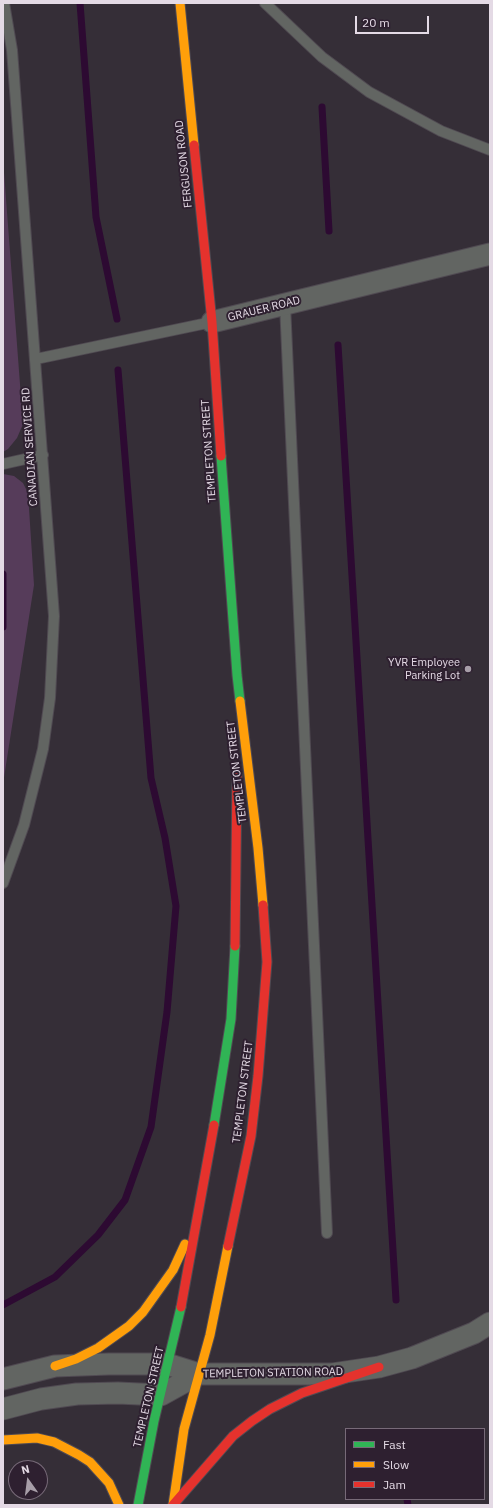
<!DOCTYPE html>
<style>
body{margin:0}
#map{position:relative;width:493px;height:1508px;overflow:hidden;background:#352e37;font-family:"IBM Plex Sans",sans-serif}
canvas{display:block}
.frame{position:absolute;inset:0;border:4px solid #e4dae5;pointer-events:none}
.legend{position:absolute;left:345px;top:1428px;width:140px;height:72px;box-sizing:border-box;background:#2e2030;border:1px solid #776a78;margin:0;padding:5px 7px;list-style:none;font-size:12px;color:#e4dae5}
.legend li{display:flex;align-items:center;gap:8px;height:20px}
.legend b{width:20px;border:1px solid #776a78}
.north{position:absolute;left:8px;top:1460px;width:40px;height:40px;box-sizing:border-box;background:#2e2030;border:1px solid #776a78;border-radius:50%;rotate:346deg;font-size:11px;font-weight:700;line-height:16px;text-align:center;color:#e4dae5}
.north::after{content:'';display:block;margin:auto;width:14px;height:18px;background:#a79ea8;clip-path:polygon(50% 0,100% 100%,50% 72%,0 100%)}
.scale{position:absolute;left:355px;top:16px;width:74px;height:18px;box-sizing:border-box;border:2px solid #e4dae5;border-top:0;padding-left:5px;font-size:12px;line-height:14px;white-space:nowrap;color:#e4dae5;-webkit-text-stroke:3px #2e2030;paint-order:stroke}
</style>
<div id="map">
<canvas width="493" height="1508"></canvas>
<div class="frame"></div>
<ul class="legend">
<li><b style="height:5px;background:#30b455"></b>Fast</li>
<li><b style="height:5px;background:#ff9f0a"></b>Slow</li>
<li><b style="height:5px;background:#e5322d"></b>Jam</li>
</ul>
<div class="north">N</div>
<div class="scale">20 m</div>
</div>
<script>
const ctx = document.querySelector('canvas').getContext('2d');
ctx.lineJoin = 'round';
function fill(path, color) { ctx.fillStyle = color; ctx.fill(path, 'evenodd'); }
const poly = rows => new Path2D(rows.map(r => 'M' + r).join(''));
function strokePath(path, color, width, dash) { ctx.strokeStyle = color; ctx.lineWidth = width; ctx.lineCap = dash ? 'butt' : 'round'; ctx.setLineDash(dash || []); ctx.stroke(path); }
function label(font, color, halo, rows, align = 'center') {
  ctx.font = font + ' "IBM Plex Sans",sans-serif'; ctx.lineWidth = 4; ctx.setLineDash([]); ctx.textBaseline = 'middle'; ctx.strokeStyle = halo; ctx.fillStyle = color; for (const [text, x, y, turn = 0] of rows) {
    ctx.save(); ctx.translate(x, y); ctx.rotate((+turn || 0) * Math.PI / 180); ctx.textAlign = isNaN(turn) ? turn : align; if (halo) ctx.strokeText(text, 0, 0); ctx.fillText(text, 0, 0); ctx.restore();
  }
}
const green = poly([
 [3,159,23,424,17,438,8,449,3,452],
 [3,474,14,476,23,483,28,493,34,585,3,784]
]);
const stream = poly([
 [80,3,96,217,117,319],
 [322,107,329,231],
 [338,345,396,1300],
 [3,574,3,627],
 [3,1305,55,1277,98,1235,125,1200,151,1127,167,1012,176,906,165,838,151,778,118,370],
 [407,1499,408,1505]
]);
const lane = poly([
 [265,3,322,57,369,92,441,131,490,150],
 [285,304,327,1233],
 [36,359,212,322],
 [3,464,43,455],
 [3,883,24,825,43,749,50,698,54,616,12,50,4,3]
]);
const street = poly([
 [212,322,490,254],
 [3,1379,55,1366,109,1364,167,1364,199,1374,332,1374,379,1367,412,1358,474,1333,490,1323],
 [3,1409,41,1399,77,1394,118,1393,161,1395,199,1374]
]);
const fast = poly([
 [221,456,237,675,240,701],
 [214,1125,231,1019,235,946],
 [138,1505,154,1421,181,1307]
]);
const slow = poly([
 [180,3,194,145],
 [240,701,258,848,263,905],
 [55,1366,76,1359,98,1348,129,1326,143,1312,173,1270,185,1244],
 [3,1440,37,1438,54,1442,79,1455,90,1462,109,1483,119,1505],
 [173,1505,184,1429,210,1335,228,1246]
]);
const jam = poly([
 [194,145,212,322,221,456],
 [235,946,237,774],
 [228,1246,251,1136,258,1076,267,962,263,905],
 [181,1307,214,1125],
 [173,1505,233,1436,252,1421,270,1409,302,1393,379,1367]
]);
const markers = [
 [468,669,4,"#a79ea8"]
];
const streetNames = [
 ["FERGUSON ROAD",184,164,-96],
 ["GRAUER ROAD",264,309,-14],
 ["CANADIAN SERVICE RD",30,447,-94],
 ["TEMPLETON STREET",209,451,-94],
 ["TEMPLETON STREET",237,772,-97],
 ["TEMPLETON STREET",243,1092,-83],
 ["TEMPLETON STATION ROAD",273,1373,-1],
 ["TEMPLETON STREET",149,1397,-77]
];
const poiNames = [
 ["YVR Employee",460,663],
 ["Parking Lot",460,676]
];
fill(green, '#563c5a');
strokePath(stream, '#2d0a32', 7);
strokePath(lane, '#504a52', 12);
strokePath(street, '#504a52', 23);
strokePath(fast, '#504a52', 11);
strokePath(slow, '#504a52', 11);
strokePath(jam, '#504a52', 11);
strokePath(lane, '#626562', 10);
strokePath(street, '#626562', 21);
strokePath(fast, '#30b455', 9);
strokePath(slow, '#ff9f0a', 9);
strokePath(jam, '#e5322d', 9);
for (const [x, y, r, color] of markers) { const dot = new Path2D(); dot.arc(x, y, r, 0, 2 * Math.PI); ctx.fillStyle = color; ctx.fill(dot); strokePath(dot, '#2e2030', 1.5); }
label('11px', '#e4dae5', '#2e2030', streetNames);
label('11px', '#e4dae5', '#2e2030', poiNames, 'right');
</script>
